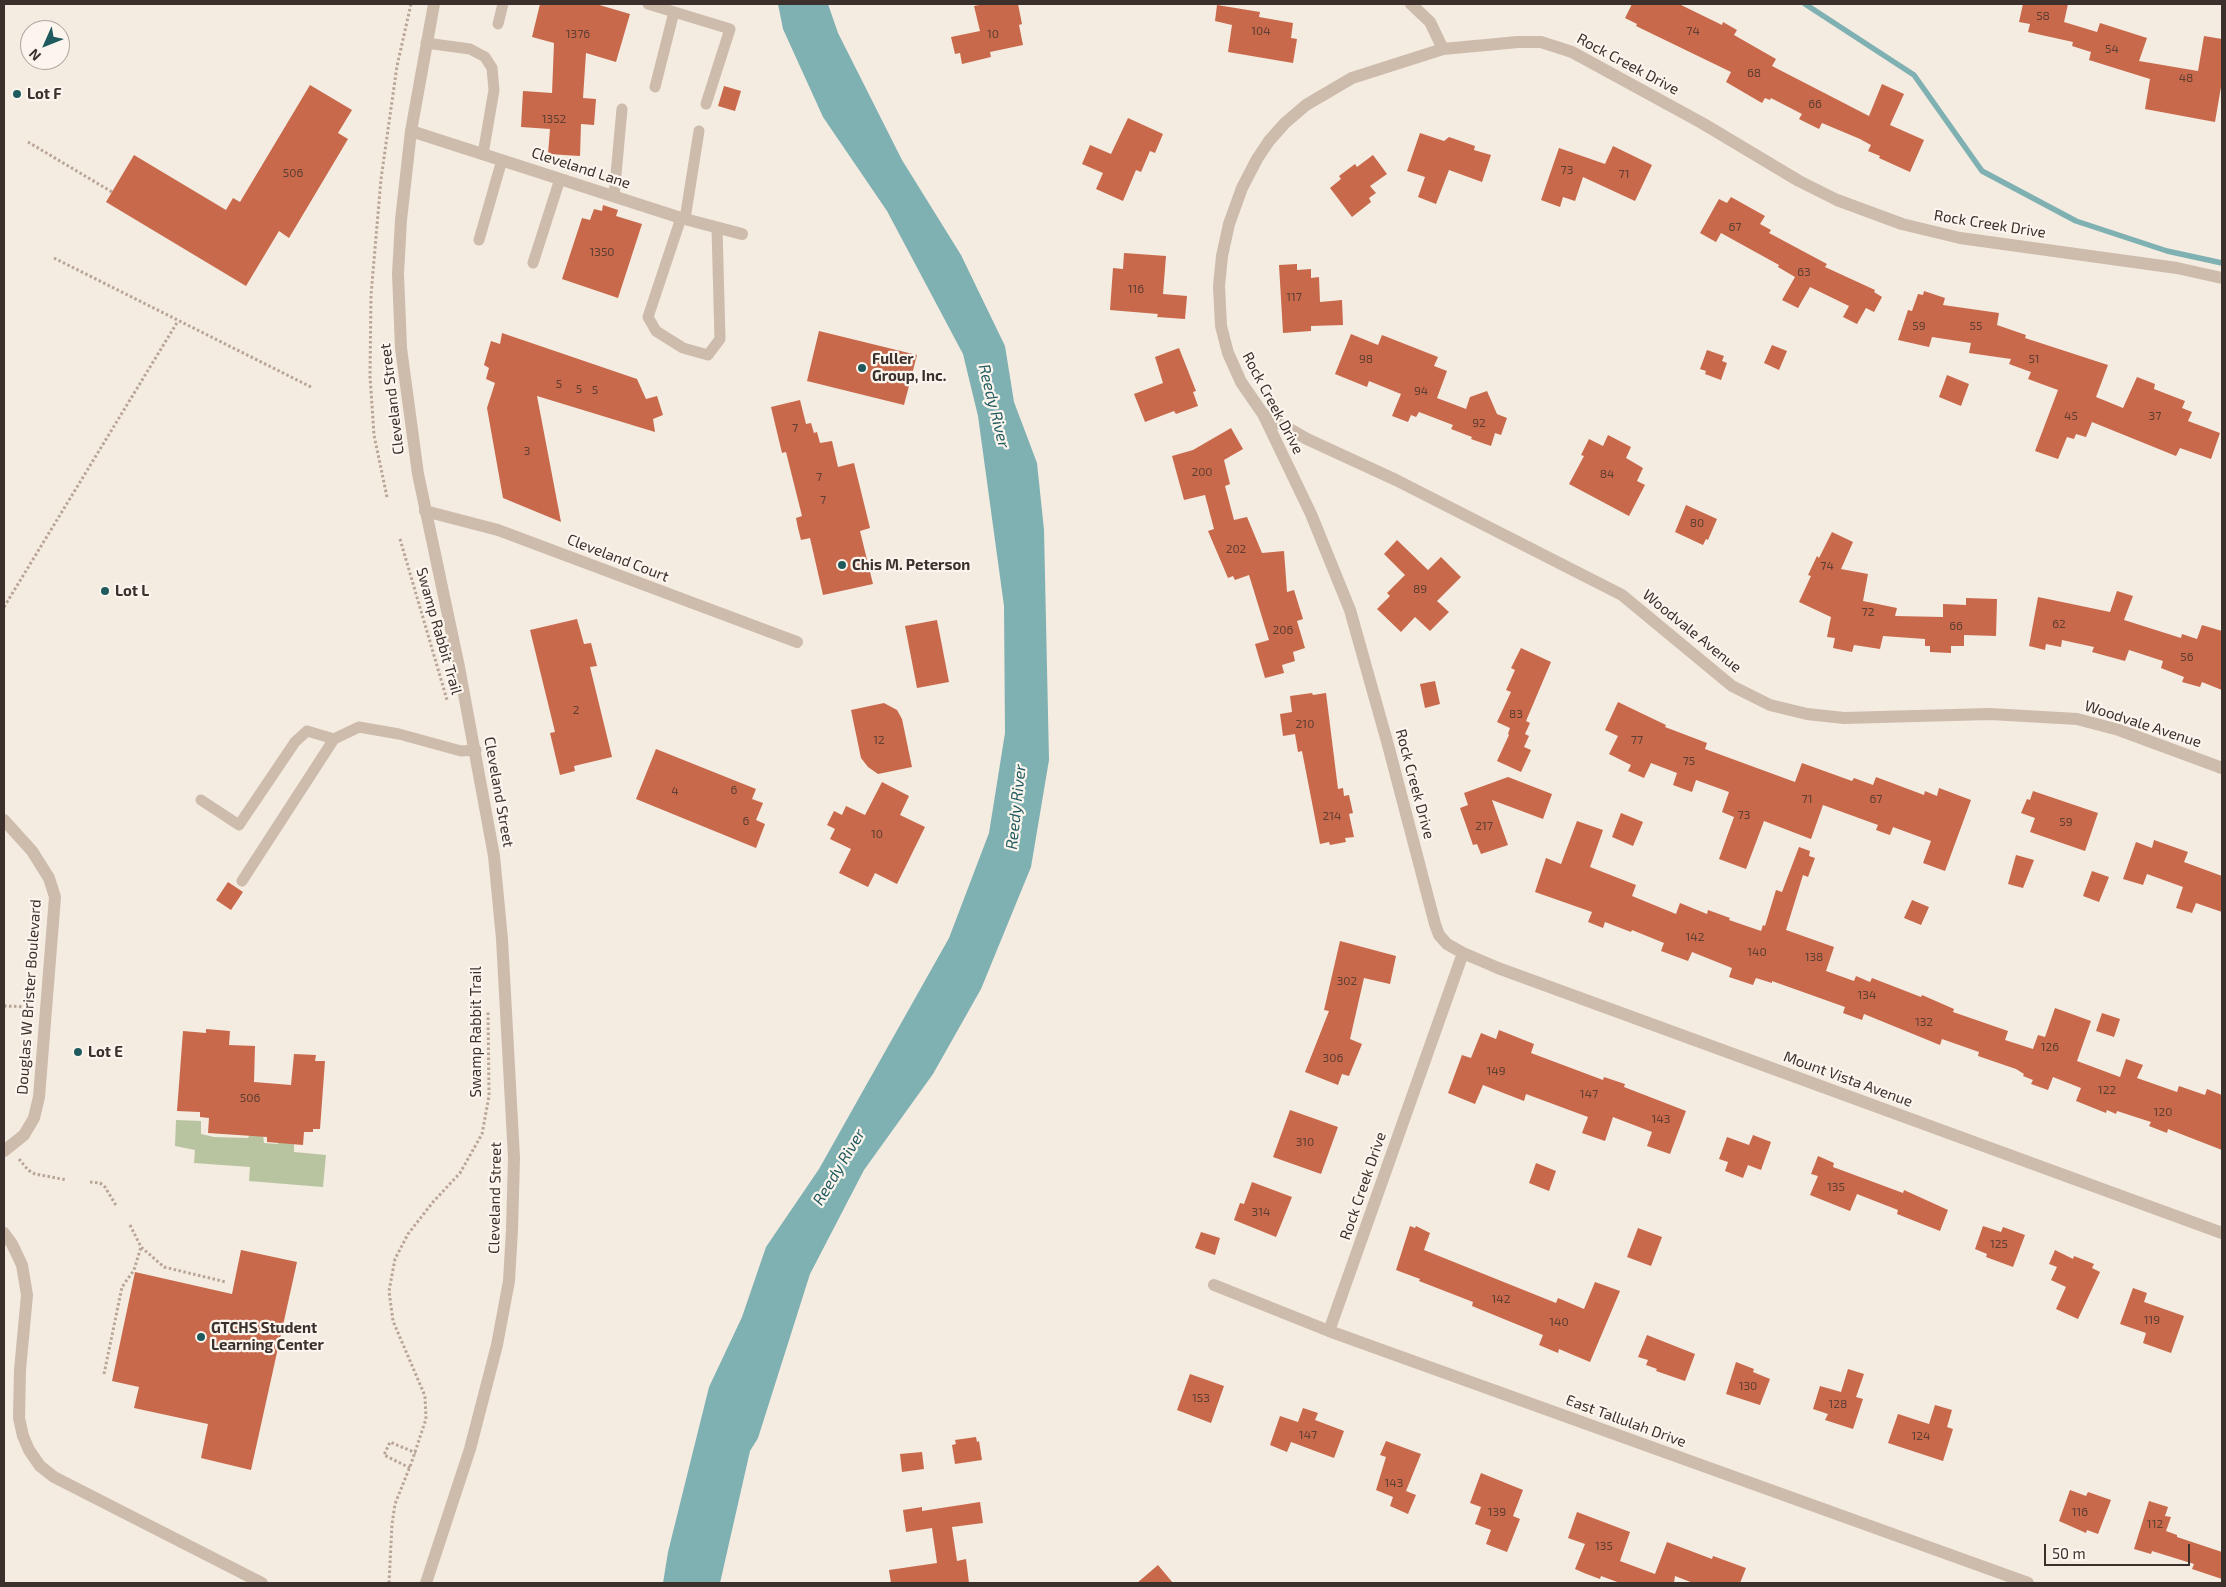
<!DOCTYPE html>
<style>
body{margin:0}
#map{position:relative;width:2226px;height:1587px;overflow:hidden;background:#f4ebe1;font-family:"Exo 2",sans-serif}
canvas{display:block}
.frame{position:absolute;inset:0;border:5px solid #3b302b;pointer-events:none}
.north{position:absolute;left:20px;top:20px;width:50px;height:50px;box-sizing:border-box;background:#fbf5ee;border:1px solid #aea6a0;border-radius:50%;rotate:226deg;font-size:14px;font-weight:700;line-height:20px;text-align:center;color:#3b302b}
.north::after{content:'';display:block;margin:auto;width:18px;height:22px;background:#1f5a5e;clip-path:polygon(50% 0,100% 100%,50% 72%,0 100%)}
.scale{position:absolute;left:2044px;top:1544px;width:146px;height:22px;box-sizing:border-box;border:2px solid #3b302b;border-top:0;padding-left:6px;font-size:15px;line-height:18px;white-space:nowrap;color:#3b302b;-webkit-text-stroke:4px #fbf5ee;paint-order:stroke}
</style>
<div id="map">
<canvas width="2226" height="1587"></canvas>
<div class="frame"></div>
<div class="north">N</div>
<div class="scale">50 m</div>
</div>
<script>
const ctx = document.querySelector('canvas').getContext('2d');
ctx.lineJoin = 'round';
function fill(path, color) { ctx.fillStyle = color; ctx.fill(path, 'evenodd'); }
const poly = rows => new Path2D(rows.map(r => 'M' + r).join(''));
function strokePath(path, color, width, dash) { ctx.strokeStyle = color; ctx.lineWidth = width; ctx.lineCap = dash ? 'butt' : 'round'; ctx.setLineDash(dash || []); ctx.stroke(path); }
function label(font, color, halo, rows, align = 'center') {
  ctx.font = font + ' "Exo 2",sans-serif'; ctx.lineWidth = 4.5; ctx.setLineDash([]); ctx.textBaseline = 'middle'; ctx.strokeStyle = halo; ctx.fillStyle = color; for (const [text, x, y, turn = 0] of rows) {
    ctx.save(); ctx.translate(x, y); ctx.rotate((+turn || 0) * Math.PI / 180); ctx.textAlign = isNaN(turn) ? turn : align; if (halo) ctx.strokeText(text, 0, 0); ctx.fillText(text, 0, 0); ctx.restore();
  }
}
const green = poly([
 [176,1120,201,1121,201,1134,214,1137,248,1138,251,1133,263,1134,264,1143,278,1144,278,1138,294,1139,294,1152,326,1155,323,1187,249,1181,250,1167,194,1163,195,1150,175,1146]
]);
const water = poly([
 [778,4,828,4,838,33,902,160,961,255,1005,346,1014,402,1037,463,1044,530,1049,760,1031,867,981,989,933,1074,864,1170,810,1274,758,1438,750,1451,720,1583,663,1583,668,1552,709,1387,742,1317,766,1247,819,1169,949,938,989,833,1005,733,1004,606,978,416,963,354,887,211,823,117,783,29]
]);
const stream = poly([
 [1805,4,1914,75,1982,171,2076,221,2167,251,2222,263]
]);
const building = poly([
 [540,4,596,4,630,14,616,62,586,53,583,98,596,99,594,125,581,124,580,156,548,154,550,129,521,127,523,91,552,93,554,43,532,37],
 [985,4,1018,4,1022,24,1019,25,1023,45,990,52,991,57,962,64,960,53,955,54,951,37,980,31,974,6],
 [1632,4,1679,4,1722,25,1723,22,1737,30,1734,35,1776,59,1772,66,1869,116,1882,84,1904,94,1890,125,1924,140,1910,172,1879,158,1880,156,1868,151,1871,145,1860,139,1822,123,1819,129,1799,119,1802,114,1771,98,1770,100,1765,98,1762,103,1726,82,1731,72,1636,26,1637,24,1625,18],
 [2023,4,2068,4,2064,22,2097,32,2100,23,2147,38,2139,61,2198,71,2204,36,2222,39,2222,81,2215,122,2145,109,2150,79,2089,60,2091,52,2072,46,2073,42,2028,32,2030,24,2019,22],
 [1217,5,1260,12,1259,17,1293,23,1291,38,1297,39,1293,63,1228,52,1232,25,1215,21],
 [310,85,352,110,338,133,348,139,289,238,279,231,246,286,106,202,134,155,226,210,233,198,240,202],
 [724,86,741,91,735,111,718,106],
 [1128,118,1163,134,1155,153,1150,151,1141,172,1136,170,1123,201,1096,189,1103,173,1082,164,1090,145,1111,154],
 [1420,133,1444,141,1449,137,1475,146,1474,150,1491,155,1482,182,1449,170,1436,204,1418,197,1425,177,1407,171],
 [1613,146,1652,165,1635,201,1583,177,1575,201,1563,197,1560,207,1541,200,1559,148,1605,164],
 [1373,155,1387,174,1370,186,1376,193,1369,198,1371,202,1352,217,1330,188,1341,179,1339,176,1355,164,1357,167],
 [1731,197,1765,216,1760,224,1771,230,1769,233,1827,264,1825,267,1875,290,1874,292,1882,297,1874,312,1866,308,1857,324,1843,317,1849,306,1810,287,1798,308,1782,300,1795,277,1778,267,1779,265,1721,233,1716,242,1700,233,1719,199,1727,203],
 [603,205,618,210,616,216,642,224,618,298,562,279,582,218,590,220,594,209,602,211],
 [1124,253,1166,256,1163,294,1187,296,1185,319,1157,317,1158,314,1110,310,1113,268,1123,269],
 [1297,264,1297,270,1311,269,1311,278,1319,277,1320,302,1342,300,1343,325,1311,326,1311,331,1283,333,1279,265],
 [1924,291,1945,298,1943,305,1999,313,1997,325,2026,335,2025,338,2108,365,2096,397,2123,408,2137,377,2155,384,2154,389,2185,401,2182,408,2192,412,2188,421,2220,433,2211,459,2180,448,2176,456,2092,422,2086,437,2076,434,2074,439,2067,437,2058,459,2035,451,2058,390,2028,379,2031,372,2009,364,2011,359,1969,353,1971,343,1932,337,1929,347,1898,340,1908,310,1912,311,1918,294,1923,295],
 [819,331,917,355,904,405,807,381],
 [502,333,637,379,646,399,657,396,663,415,653,419,655,432,537,396,561,522,503,498,487,408,495,383,486,379,489,368,484,365,491,341,500,344],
 [1351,334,1378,345,1382,335,1438,357,1434,366,1447,371,1437,398,1466,409,1470,397,1487,391,1497,414,1507,418,1501,435,1495,433,1491,446,1471,439,1472,437,1451,429,1453,425,1419,412,1416,417,1411,415,1408,422,1392,416,1401,394,1369,381,1367,387,1335,374],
 [1772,345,1787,351,1779,370,1764,363],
 [1179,348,1196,391,1193,392,1198,406,1176,414,1174,411,1145,422,1134,394,1163,383,1155,357],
 [1707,350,1724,356,1722,361,1727,363,1721,380,1705,374,1706,371,1700,369],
 [1947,375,1969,384,1961,406,1939,397],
 [800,400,806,424,811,423,814,433,817,432,820,443,832,441,838,467,854,463,870,528,860,531,873,584,823,595,810,538,801,540,798,528,796,518,802,516,786,452,782,453,771,407],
 [1231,428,1243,449,1224,460,1230,484,1225,486,1234,520,1247,517,1262,553,1284,551,1287,592,1294,590,1303,619,1297,621,1305,648,1293,652,1295,661,1282,665,1284,673,1265,678,1255,644,1269,640,1249,575,1235,580,1233,576,1228,578,1208,531,1214,529,1205,495,1184,500,1172,456,1193,450],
 [1608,435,1631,447,1626,458,1643,468,1637,481,1645,485,1629,516,1569,484,1584,456,1581,455,1589,439,1603,446],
 [1686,505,1717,519,1708,540,1706,539,1703,545,1675,532],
 [1832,532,1853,542,1841,569,1868,574,1863,601,1897,608,1895,616,1943,617,1943,604,1966,605,1966,598,1997,599,1996,636,1964,635,1964,646,1951,646,1951,653,1930,652,1930,646,1925,646,1925,639,1883,636,1880,649,1854,645,1852,652,1833,648,1835,638,1827,637,1831,617,1799,602,1811,576,1808,575,1817,556,1819,558],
 [1397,540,1428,570,1441,557,1461,577,1437,601,1449,612,1430,631,1415,617,1401,632,1377,609,1390,596,1387,593,1405,575,1384,554],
 [2117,591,2133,596,2124,620,2181,638,2182,634,2197,639,2202,625,2222,631,2222,690,2202,682,2200,687,2182,682,2184,677,2161,668,2163,661,2129,650,2125,661,2092,652,2094,647,2062,640,2061,647,2046,644,2045,650,2029,646,2038,597,2110,612],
 [577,619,584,644,591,643,597,666,590,667,612,757,574,766,575,771,560,775,550,733,555,732,530,630],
 [937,620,949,682,917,688,905,626],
 [1521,648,1551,662,1526,721,1530,723,1525,734,1529,736,1524,747,1531,750,1521,772,1497,761,1509,735,1508,734,1510,728,1497,722,1511,692,1506,690,1515,670,1511,668],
 [1435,681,1440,704,1425,708,1420,684],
 [1312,693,1313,695,1326,693,1338,789,1343,788,1344,796,1349,795,1353,813,1349,814,1354,837,1345,838,1346,842,1330,845,1329,842,1320,844,1302,751,1298,752,1295,734,1283,736,1280,714,1292,712,1290,696],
 [1618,702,1666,725,1665,727,1707,743,1705,749,1795,782,1802,763,1852,781,1854,778,1873,785,1876,777,1924,795,1925,791,1937,796,1939,788,1971,800,1945,871,1923,863,1931,841,1893,827,1890,835,1876,830,1878,825,1823,805,1811,839,1764,821,1746,869,1719,859,1734,817,1722,812,1729,792,1696,780,1692,792,1673,785,1677,773,1651,763,1644,778,1628,771,1631,765,1609,754,1618,736,1605,730],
 [884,703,897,710,902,719,912,767,878,774,868,767,861,758,851,710],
 [656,749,756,789,752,799,763,803,756,820,765,824,756,848,636,799],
 [1508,777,1552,794,1543,819,1492,800,1508,845,1481,854,1477,844,1473,845,1460,808,1468,805,1464,793],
 [882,782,909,796,900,815,925,827,897,884,875,873,868,887,839,873,851,849,830,839,835,829,827,825,834,811,842,815,846,806,865,815],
 [2033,791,2098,813,2085,851,2030,832,2035,818,2021,813,2027,799,2030,800],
 [1621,813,1643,822,1633,846,1612,837],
 [1577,821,1603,830,1590,867,1636,885,1632,896,1676,914,1680,903,1707,914,1708,910,1730,918,1729,920,1761,931,1763,925,1765,926,1776,890,1782,892,1799,847,1810,851,1809,856,1815,858,1808,877,1803,875,1786,930,1834,947,1826,971,1854,981,1856,976,1870,982,1872,978,1921,997,1922,995,1954,1009,1953,1012,2008,1031,2005,1040,2033,1049,2038,1035,2045,1037,2055,1008,2091,1021,2077,1061,2120,1077,2126,1059,2143,1065,2137,1078,2177,1092,2179,1086,2205,1095,2207,1089,2222,1095,2222,1150,2168,1129,2167,1133,2149,1126,2151,1122,2117,1111,2116,1114,2107,1110,2106,1113,2076,1101,2081,1088,2053,1077,2048,1090,2031,1084,2033,1080,2023,1076,2024,1074,2016,1069,1978,1056,1979,1052,1942,1039,1940,1045,1864,1014,1862,1020,1843,1013,1845,1007,1772,981,1772,983,1756,978,1753,985,1729,977,1732,968,1692,952,1688,961,1661,951,1664,943,1632,930,1631,932,1605,922,1603,928,1588,922,1592,912,1535,892,1546,858,1561,864],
 [2154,840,2188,852,2184,862,2222,876,2222,912,2196,903,2192,913,2176,908,2183,887,2147,874,2143,885,2123,879,2136,842,2152,848],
 [2016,855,2034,860,2023,888,2008,884],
 [2092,871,2109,877,2099,902,2083,896],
 [228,882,243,892,231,910,216,900],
 [1912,900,1929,907,1921,925,1904,918],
 [1340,941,1396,956,1390,984,1364,978,1350,1039,1362,1044,1349,1076,1342,1074,1338,1085,1305,1072,1329,1011,1324,1010],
 [2102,1013,2120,1019,2114,1037,2096,1031],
 [206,1029,230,1031,229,1045,255,1046,254,1082,291,1085,294,1054,316,1055,315,1061,325,1061,320,1129,313,1129,313,1132,304,1132,303,1145,267,1142,267,1137,208,1133,209,1118,200,1117,200,1112,177,1111,183,1031,206,1033],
 [1499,1030,1534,1044,1531,1053,1603,1080,1604,1077,1625,1084,1624,1087,1686,1111,1670,1154,1647,1146,1652,1132,1613,1117,1605,1141,1582,1133,1588,1117,1526,1094,1524,1101,1483,1085,1475,1104,1448,1093,1462,1055,1471,1058,1481,1033,1496,1039],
 [1290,1110,1338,1127,1321,1174,1273,1157],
 [1753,1135,1771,1142,1761,1170,1748,1165,1743,1178,1725,1171,1728,1162,1719,1159,1727,1137,1749,1145],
 [1818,1156,1834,1163,1833,1167,1903,1193,1904,1190,1948,1210,1940,1231,1897,1214,1898,1210,1857,1194,1850,1211,1810,1195,1818,1176,1811,1174],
 [1536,1163,1556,1171,1549,1191,1529,1183],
 [1252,1182,1292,1197,1276,1237,1234,1220,1240,1203,1244,1204],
 [1410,1226,1415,1228,1416,1226,1430,1233,1424,1250,1556,1303,1558,1298,1584,1309,1595,1282,1620,1291,1590,1362,1559,1349,1558,1353,1539,1345,1543,1335,1472,1306,1473,1302,1419,1281,1420,1279,1396,1270],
 [1983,1226,2001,1232,2003,1227,2025,1235,2013,1267,1986,1257,1987,1254,1975,1249],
 [1638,1228,1662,1237,1651,1266,1627,1257],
 [1201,1232,1220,1238,1215,1255,1195,1248],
 [241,1250,297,1262,251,1470,201,1458,208,1424,134,1408,139,1387,112,1381,135,1272,232,1294],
 [2055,1250,2073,1259,2074,1256,2094,1264,2092,1268,2100,1272,2078,1319,2056,1309,2066,1287,2051,1280,2057,1267,2049,1264],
 [2133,1288,2147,1293,2144,1302,2184,1316,2171,1353,2143,1343,2146,1333,2120,1324],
 [1647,1335,1695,1354,1685,1381,1656,1371,1657,1369,1646,1365,1648,1360,1638,1357],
 [1736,1362,1754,1369,1753,1372,1770,1379,1760,1405,1726,1394],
 [1848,1369,1864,1374,1856,1397,1863,1399,1853,1429,1825,1420,1828,1414,1813,1409,1820,1386,1841,1392],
 [1190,1374,1224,1386,1211,1423,1177,1410],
 [1935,1405,1952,1410,1947,1427,1953,1429,1943,1461,1888,1443,1898,1414,1929,1424],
 [1303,1408,1318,1413,1315,1420,1344,1431,1334,1458,1291,1442,1287,1452,1270,1445,1280,1416,1298,1422],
 [976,1437,977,1442,979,1441,982,1460,955,1464,952,1445,956,1444,955,1440],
 [1386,1441,1421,1454,1406,1491,1416,1495,1408,1514,1390,1506,1393,1497,1376,1490,1386,1457,1380,1455],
 [922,1452,924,1469,902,1472,900,1454],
 [1481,1473,1523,1490,1513,1516,1520,1519,1507,1552,1486,1544,1491,1530,1475,1524,1481,1507,1470,1503],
 [2070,1490,2086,1496,2088,1492,2111,1500,2098,1534,2087,1530,2086,1533,2059,1521],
 [2149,1501,2168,1507,2165,1516,2171,1517,2166,1531,2177,1535,2177,1537,2222,1552,2222,1579,2192,1569,2194,1564,2152,1551,2151,1554,2134,1549],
 [980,1502,983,1523,952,1527,957,1561,966,1559,969,1583,891,1583,889,1570,937,1563,932,1528,906,1532,903,1510,922,1507,922,1511],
 [1577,1512,1630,1532,1620,1561,1655,1574,1667,1542,1712,1559,1713,1556,1746,1568,1740,1583,1693,1583,1675,1576,1674,1583,1620,1583,1601,1576,1600,1579,1584,1573,1575,1569,1585,1544,1568,1538],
 [1158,1565,1173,1583,1137,1583]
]);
const path = poly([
 [28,142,112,192],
 [54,258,313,388],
 [387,497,374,435,370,376,371,295,381,179,397,66,411,4],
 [400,539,447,700],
 [4,607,178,321],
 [4,1006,31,1007],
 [19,1159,28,1170,35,1174,67,1180],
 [90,1182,100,1183,105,1187,117,1207],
 [130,1225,141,1247,164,1267,226,1282],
 [104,1374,122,1287,134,1270,141,1247],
 [410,1468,384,1455,390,1442,416,1453],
 [389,1583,392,1524,395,1504,411,1464,426,1419,425,1396,393,1321,389,1291,395,1259,408,1234,433,1202,460,1173,482,1134,489,1096,488,1010]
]);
const service = poly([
 [648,4,730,29,706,104],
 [498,24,503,4],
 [426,43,470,49,485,57,492,68,494,90,483,154],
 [655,87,674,12],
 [614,196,622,109],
 [681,218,648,317,656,331,683,348,708,355,720,339,717,228],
 [685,219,699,131],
 [479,240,502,160],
 [533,263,560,179],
 [201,800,239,825,295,742,307,731,334,739],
 [242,881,334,739,359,727,399,734,461,751,476,750]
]);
const minor = poly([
 [1411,4,1430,22,1443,49],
 [411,131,681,218,742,234],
 [2222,278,2177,268,1960,238,1902,224,1837,200,1799,181,1702,123,1572,52,1541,42,1518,42,1443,49,1352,78,1306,105,1285,123,1269,141,1257,159,1242,188,1229,224,1222,256,1219,286,1221,326,1228,353,1241,382,1263,414,1311,514,1350,610,1388,745,1435,924,1439,935,1447,944,1463,953,1498,968,2222,1233],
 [1263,414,1307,439,1396,480,1622,595,1732,686,1770,705,1807,714,1844,718,1990,714,2077,719,2119,730,2222,768],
 [425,511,498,530,797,642],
 [4,820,32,851,49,878,55,897,39,1097,34,1118,24,1135,4,1151],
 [4,1233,12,1244,22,1265,27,1295,20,1370,19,1418,23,1436,29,1450,40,1466,54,1477,262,1583],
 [1214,1285,1329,1331,2028,1583],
 [1329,1331,1463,953]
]);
const tertiary = poly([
 [426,1583,470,1449,497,1345,509,1281,512,1230,514,1158,502,939,494,856,459,667,418,474,401,348,398,274,401,220,411,131,434,4]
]);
const markers = [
 [17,94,5,"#1f5a5e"],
 [862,368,5,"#1f5a5e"],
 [842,565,5,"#1f5a5e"],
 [105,591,5,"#1f5a5e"],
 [78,1052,5,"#1f5a5e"],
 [201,1337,5,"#1f5a5e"]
];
const numberNames = [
 ["58",2043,16],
 ["104",1261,31],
 ["74",1693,31],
 ["1376",578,34],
 ["10",993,34],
 ["54",2112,49],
 ["68",1754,73],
 ["48",2186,78],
 ["66",1815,104],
 ["1352",554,119],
 ["73",1567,170],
 ["506",293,173],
 ["71",1624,174],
 ["67",1735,227],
 ["1350",602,252],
 ["63",1804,272],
 ["116",1136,289],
 ["117",1294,297],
 ["59",1919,326],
 ["55",1976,326],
 ["98",1366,359],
 ["51",2034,359],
 ["5",559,384],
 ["5",579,389],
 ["5",595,390],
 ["94",1421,391],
 ["45",2071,416],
 ["37",2155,416],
 ["92",1479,423],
 ["7",795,428],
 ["3",527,451],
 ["200",1202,472],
 ["84",1607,474],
 ["7",819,477],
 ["7",823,500],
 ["80",1697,523],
 ["202",1236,549],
 ["74",1827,566],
 ["89",1420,589],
 ["72",1868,612],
 ["62",2059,624],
 ["66",1956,626],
 ["206",1283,630],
 ["56",2187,657],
 ["2",576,710],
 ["83",1516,714],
 ["210",1305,724],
 ["12",879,740],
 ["77",1637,740],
 ["75",1689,761],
 ["6",734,790],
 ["4",675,791],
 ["71",1807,799],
 ["67",1876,799],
 ["73",1744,815],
 ["214",1332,816],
 ["6",746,821],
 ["59",2066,822],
 ["217",1484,826],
 ["10",877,834],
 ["142",1695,937],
 ["140",1757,952],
 ["138",1814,957],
 ["302",1347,981],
 ["134",1867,995],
 ["132",1924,1022],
 ["126",2050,1047],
 ["306",1333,1058],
 ["149",1496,1071],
 ["122",2107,1090],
 ["147",1589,1094],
 ["506",250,1098],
 ["120",2163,1112],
 ["143",1661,1119],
 ["310",1305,1142],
 ["135",1836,1187],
 ["314",1261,1212],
 ["125",1999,1244],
 ["142",1501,1299],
 ["119",2152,1320],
 ["140",1559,1322],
 ["130",1748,1386],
 ["153",1201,1398],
 ["128",1838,1404],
 ["147",1308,1435],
 ["124",1921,1436],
 ["143",1394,1483],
 ["139",1497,1512],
 ["116",2080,1512],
 ["112",2155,1524],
 ["135",1604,1546]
];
const streetNames = [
 ["Rock Creek Drive",1628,64,28],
 ["Cleveland Lane",581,168,18],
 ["Rock Creek Drive",1990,224,9],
 ["Cleveland Street",392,399,-97],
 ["Rock Creek Drive",1273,403,62],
 ["Cleveland Court",618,558,21],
 ["Swamp Rabbit Trail",439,631,74],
 ["Woodvale Avenue",1692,631,39],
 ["Woodvale Avenue",2143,724,18],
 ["Rock Creek Drive",1415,784,75],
 ["Cleveland Street",499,792,80],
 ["Douglas W Brister Boulevard",29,997,-86],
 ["Swamp Rabbit Trail",476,1032,-90],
 ["Mount Vista Avenue",1848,1079,20],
 ["Rock Creek Drive",1363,1186,-71],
 ["Cleveland Street",495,1198,-89],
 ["East Tallulah Drive",1626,1421,20]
];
const poiNames = [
 ["Lot F",27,94],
 ["Fuller",872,359],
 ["Group, Inc.",872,376],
 ["Chis M. Peterson",852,565],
 ["Lot L",115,591],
 ["Lot E",88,1052],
 ["GTCHS Student",211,1328],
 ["Learning Center",211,1345]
];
const waterNames = [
 ["Reedy River",994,406,76],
 ["Reedy River",1016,807,-84],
 ["Reedy River",839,1167,-59]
];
fill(green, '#b8c4a0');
fill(water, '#7fb0b2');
strokePath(stream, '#7fb0b2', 5.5);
fill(building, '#c8694b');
strokePath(path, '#b9a596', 3, [2.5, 2.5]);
strokePath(service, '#cdbbac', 11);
strokePath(minor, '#cdbbac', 12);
strokePath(tertiary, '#cdbbac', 12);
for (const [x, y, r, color] of markers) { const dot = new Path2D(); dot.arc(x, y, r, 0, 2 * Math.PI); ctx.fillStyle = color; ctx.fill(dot); strokePath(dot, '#fbf5ee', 2); }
label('12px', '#5e3e33', null, numberNames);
label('15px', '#3b302b', '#fbf5ee', streetNames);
label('bold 15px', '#3b302b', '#fbf5ee', poiNames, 'left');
label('italic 16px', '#1f5a5e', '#fbf5ee', waterNames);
</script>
